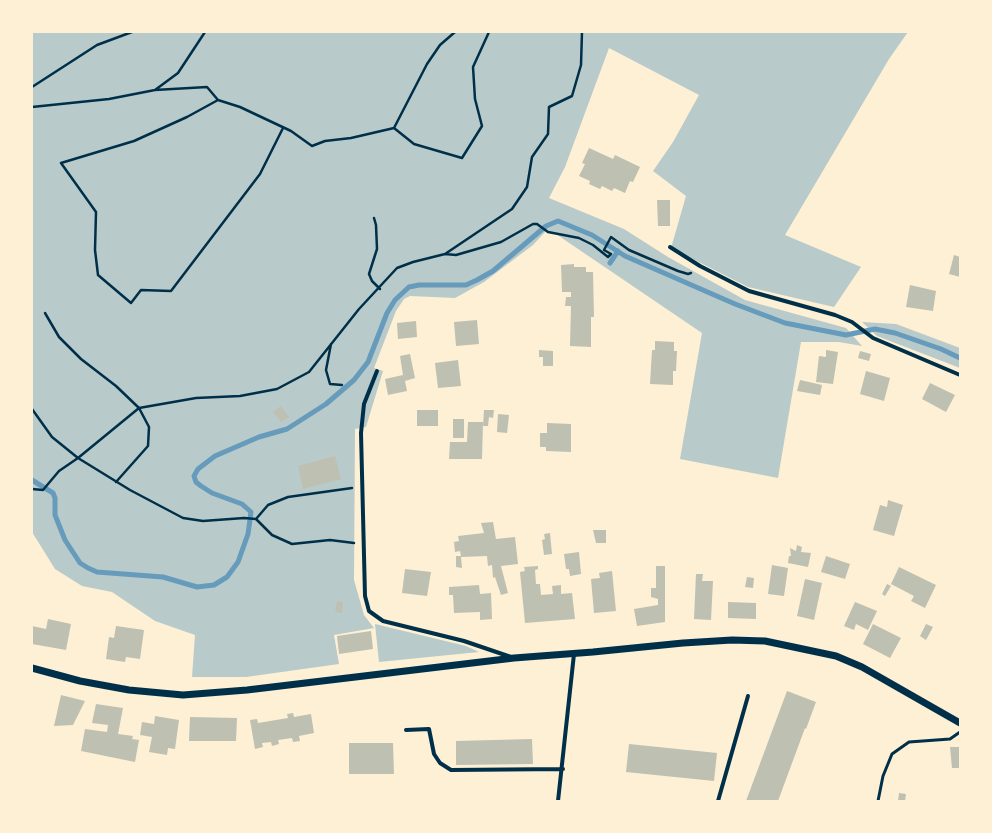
<!DOCTYPE html>
<style>
body{margin:0}
#map{position:relative;width:992px;height:833px;overflow:hidden;background:#fdf0d5;font-family:"Source Sans 3",sans-serif}
canvas{display:block}
.frame{position:absolute;inset:0;border:33px solid #fdf0d5;pointer-events:none}
</style>
<div id="map">
<canvas width="992" height="833"></canvas>
<div class="frame"></div>
</div>
<script>
const ctx = document.querySelector('canvas').getContext('2d');
ctx.lineJoin = 'round';
function fill(path, color) { ctx.fillStyle = color; ctx.fill(path, 'evenodd'); }
const poly = rows => new Path2D(rows.map(r => 'M' + r).join(''));
function strokePath(path, color, width, dash) { ctx.strokeStyle = color; ctx.lineWidth = width; ctx.lineCap = dash ? 'butt' : 'round'; ctx.setLineDash(dash || []); ctx.stroke(path); }
const green = poly([
 [32,32,908,32,889,59,785,235,861,267,834,307,748,287,671,248,686,196,653,171,673,142,699,95,609,48,565,167,549,198,624,229,668,257,745,300,846,328,862,346,839,342,801,342,778,478,680,459,702,333,556,234,545,232,533,245,484,282,455,298,410,296,404,299,396,311,374,368,383,371,366,427,355,429,354,580,364,615,374,628,334,635,339,664,246,677,192,677,195,635,155,621,112,592,82,586,55,569,32,532],
 [862,322,896,324,960,348,960,368,877,336],
 [375,624,466,646,479,652,379,662]
]);
const stream = poly([
 [610,263,618,251],
 [32,480,53,493,55,498,55,515,65,540,80,563,88,568,97,572,163,577,197,587,214,585,227,577,238,562,248,534,251,512,242,504,212,493,201,486,196,482,194,476,198,469,215,456,259,437,287,429,326,404,354,380,368,362,387,313,395,300,409,287,419,285,466,285,477,280,493,271,546,226,558,221,592,235,625,256,735,304,785,323,846,335,875,329,895,333,941,349,960,358]
]);
const building = poly([
 [589,148,613,159,615,155,640,167,633,182,630,181,625,193,614,188,612,191,602,186,600,189,589,184,590,181,579,176,585,164,582,163],
 [657,200,670,200,670,226,658,226],
 [954,255,960,257,960,277,949,274],
 [574,264,574,267,586,267,586,272,593,272,594,317,591,317,591,347,570,346,571,306,565,306,566,297,571,297,571,292,562,292,561,265],
 [910,285,936,291,933,311,906,307],
 [477,320,479,344,456,346,454,322],
 [416,321,417,337,398,339,397,323],
 [655,341,674,342,674,351,677,351,676,371,673,371,673,385,650,384,652,350,655,350],
 [539,350,553,351,553,366,543,366,543,357,539,357],
 [826,350,838,352,833,384,816,382,819,356,826,357],
 [860,351,871,354,869,361,858,358],
 [410,354,415,378,405,381,407,391,388,395,385,379,403,375,400,356],
 [458,360,461,386,438,388,435,363],
 [866,371,890,378,884,401,860,394],
 [800,380,822,385,820,395,797,391],
 [930,383,955,395,946,412,922,399],
 [281,406,289,417,281,422,273,412],
 [417,410,438,410,438,426,417,426],
 [484,410,494,410,493,418,489,417,488,426,483,426],
 [498,414,509,415,507,433,497,432],
 [453,419,464,419,464,438,453,438],
 [468,422,483,422,482,459,449,459,450,442,467,442],
 [547,423,571,424,571,452,546,451,546,447,540,447,540,433,547,433],
 [335,456,341,479,303,489,298,466],
 [888,500,903,505,894,536,873,530,880,505,887,507],
 [493,522,496,539,515,537,518,564,501,566,508,593,501,595,495,577,493,578,492,565,488,566,487,556,461,557,462,568,456,567,456,556,461,556,460,551,455,552,454,542,459,541,458,536,484,533,481,523],
 [593,530,606,530,606,543,596,543],
 [550,533,552,554,544,555,542,540,545,539,544,534],
 [797,545,802,547,801,552,811,553,808,567,788,563,789,556,791,556,790,548,796,551],
 [579,552,581,574,570,576,569,569,566,569,564,554],
 [826,556,850,564,845,579,821,572],
 [772,565,788,568,784,596,768,594],
 [538,566,538,569,535,570,536,584,540,584,541,595,553,594,552,586,561,585,561,594,572,593,575,619,525,623,520,572,525,571,524,567],
 [656,566,665,566,665,622,637,626,634,609,658,605,658,599,651,597,651,588,656,588],
 [899,567,936,585,925,608,911,601,914,596,891,584],
 [405,569,431,572,427,596,402,593],
 [612,571,616,611,594,613,591,579,600,578,599,573],
 [696,574,703,574,702,581,713,581,711,620,694,619],
 [747,577,754,578,753,588,745,587],
 [805,579,822,583,814,620,797,616],
 [887,584,891,586,885,596,882,594],
 [479,585,480,594,491,593,492,619,480,620,480,612,454,613,453,595,449,595,449,587],
 [337,601,343,602,342,613,335,612],
 [728,602,756,603,756,619,728,618],
 [855,602,877,611,868,630,856,624,854,630,844,626],
 [48,619,71,624,66,650,32,644,32,626,46,629],
 [873,624,901,638,890,658,863,644],
 [926,624,933,627,926,640,920,636],
 [116,626,144,630,140,659,126,657,125,662,106,659,109,637,114,638],
 [371,631,373,649,339,654,337,636],
 [787,691,816,702,806,729,805,728,778,801,746,801],
 [61,695,85,701,73,725,54,726],
 [96,704,123,708,118,734,133,736,132,739,139,740,135,762,81,751,85,729,107,732,108,725,92,723],
 [293,713,294,717,311,714,314,733,299,736,300,741,293,742,292,738,278,740,279,744,272,746,271,742,262,743,263,747,255,749,250,720,257,719,258,723,288,718,287,714],
 [155,716,179,720,175,749,168,748,167,755,149,752,152,737,140,735,142,722,154,724],
 [190,717,237,718,236,741,189,741],
 [532,739,533,764,456,765,456,741],
 [349,743,393,743,394,774,349,774],
 [629,744,717,753,714,781,626,772],
 [950,747,960,747,960,768,952,768],
 [899,793,906,794,905,801,898,801]
]);
const path = poly([
 [32,87,97,45,132,32],
 [155,90,207,87,218,100,240,107,291,131,312,146,325,141,351,138,394,128,427,64,440,45,455,32],
 [218,100,187,117,134,141,61,163,96,212,95,250,98,275,131,303,141,290,171,291,260,174,283,128],
 [32,107,109,99,155,90,178,73,205,32],
 [394,128,414,144,462,158,482,126,475,99,473,67,489,32],
 [374,218,376,225,377,249,369,274,372,281,380,289],
 [445,254,512,209,527,187,532,157,548,134,549,107,572,96,581,65,582,32],
 [45,313,59,337,81,359,116,386,139,408,149,427,148,446,116,482],
 [331,344,326,370,330,384,342,385],
 [32,409,52,437,78,458,130,490,183,518,203,521,244,518,256,519,272,535,292,544,330,540,354,543],
 [32,489,43,490,59,471,78,458,139,408,196,398,240,396,277,389,309,372,359,309,397,268,413,262,445,254,456,255,501,242,533,224,537,224,548,232,579,238,593,245,608,257,611,254,604,250,611,237,629,250,678,271,688,274,691,273],
 [256,519,268,505,288,497,352,488]
]);
const service = poly([
 [878,801,883,776,892,754,909,742,950,739,960,732]
]);
const minor = poly([
 [670,247,700,266,749,291,835,315,852,322,873,338,960,375],
 [377,371,364,404,361,433,365,596,369,611,383,621,464,641,511,657],
 [406,730,429,729,434,754,440,763,451,770,563,769],
 [558,801,574,654],
 [718,801,748,696]
]);
const tertiary = poly([
 [32,668,80,681,129,690,183,695,247,690,514,658,593,652,683,643,732,640,765,641,836,656,862,667,960,723]
]);
fill(green, '#b9caca');
strokePath(stream, '#669bbc', 5);
fill(building, '#bec0b2');
strokePath(path, '#003049', 2.5);
strokePath(service, '#003049', 3);
strokePath(minor, '#003049', 4);
strokePath(tertiary, '#003049', 7);
</script>
